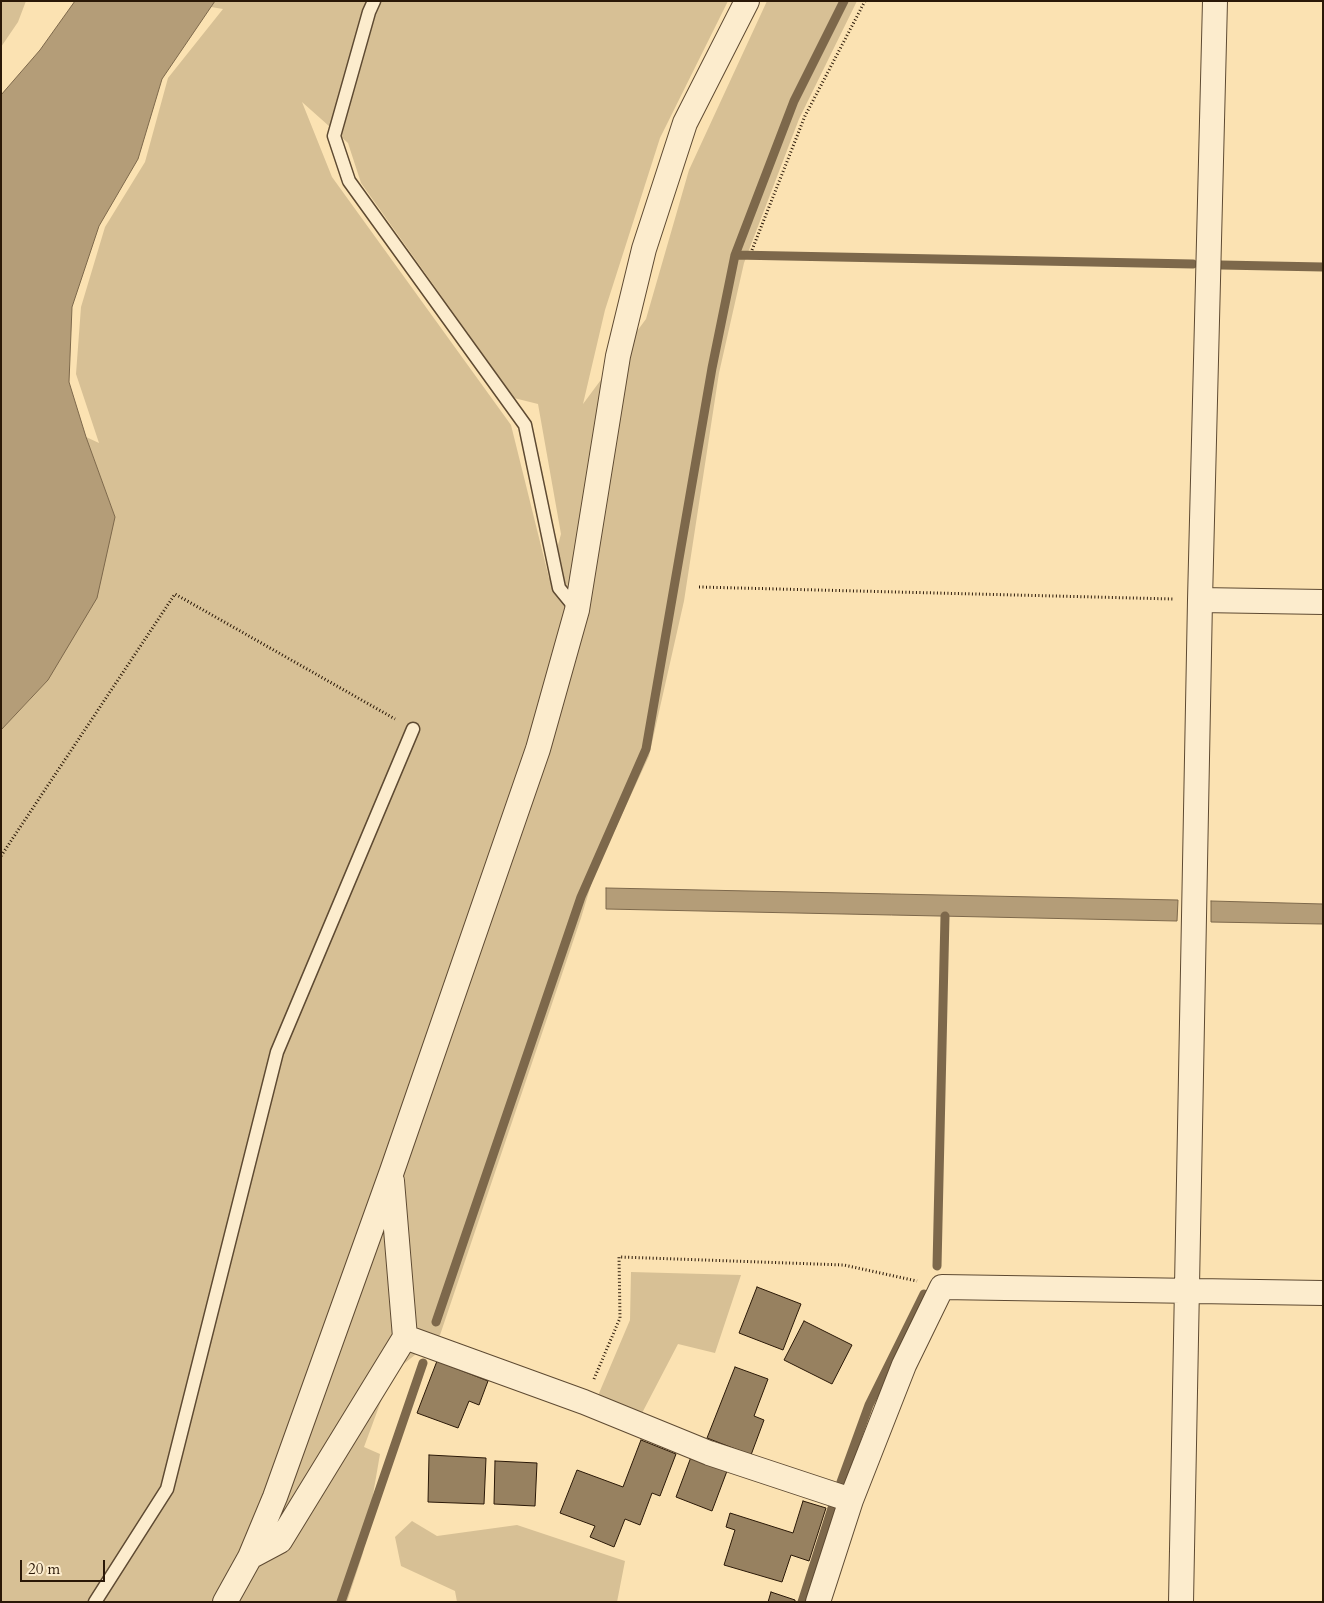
<!DOCTYPE html>
<style>
body{margin:0}
#map{position:relative;width:1324px;height:1603px;overflow:hidden;background:#fbe2b2;font-family:Cardo,serif}
canvas{display:block}
.frame{position:absolute;inset:0;border:2px solid #2a1807;pointer-events:none}
.scale{position:absolute;left:20px;top:1560px;width:85px;height:22px;box-sizing:border-box;border:2px solid #2a1807;border-top:0;padding-left:6px;font-size:15px;line-height:18px;white-space:nowrap;color:#2a1807;-webkit-text-stroke:4px #fceccd;paint-order:stroke}
</style>
<div id="map">
<canvas width="1324" height="1603"></canvas>
<div class="frame"></div>
<div class="scale">20 m</div>
</div>
<script>
const ctx = document.querySelector('canvas').getContext('2d');
ctx.lineJoin = 'round';
function fill(path, color) { ctx.fillStyle = color; ctx.fill(path, 'evenodd'); }
const poly = rows => new Path2D(rows.map(r => 'M' + r).join(''));
function strokePath(path, color, width, dash) { ctx.strokeStyle = color; ctx.lineWidth = width; ctx.lineCap = dash ? 'butt' : 'round'; ctx.setLineDash(dash || []); ctx.stroke(path); }
const green = poly([
 [1,1,26,1,18,22,1,47],
 [215,1,728,1,660,138,605,310,583,404,646,319,689,170,767,1,857,1,799,119,744,263,719,373,684,601,649,756,594,875,581,918,440,1335,391,1374,364,1447,380,1454,363,1553,347,1602,1,1602,1,730,48,680,115,517,86,437,99,443,76,374,81,307,105,227,145,162,168,78,223,9,211,7],
 [302,102,348,143,361,183,514,398,538,404,561,534,549,578,511,425,332,177],
 [631,1272,741,1275,715,1353,678,1344,641,1415,597,1398,630,1320],
 [412,1521,437,1536,517,1525,625,1561,617,1602,457,1602,455,1591,401,1566,395,1537]
]);
const water = poly([
 [75,1,215,1,162,79,138,159,99,226,72,307,69,382,86,437,115,517,97,598,48,680,1,730,1,95,40,50,75,1],
 [606,888,1178,900,1177,921,606,909,606,888],
 [1211,901,1323,904,1323,924,1211,922,1211,901]
]);
const stream = poly([
 [735,255,1193,264],
 [1221,265,1323,267],
 [937,1266,945,916],
 [436,1322,581,897,646,749,712,368,735,255,794,101,844,1],
 [841,1482,869,1405,924,1294],
 [341,1602,423,1363],
 [802,1602,832,1508]
]);
const building = poly([
 [757,1287,801,1304,783,1350,739,1333,757,1287],
 [804,1321,852,1345,832,1384,784,1360,804,1321],
 [437,1361,488,1381,479,1405,469,1401,458,1428,417,1413,437,1361],
 [735,1367,768,1379,754,1416,764,1420,751,1455,707,1438,735,1367],
 [641,1440,676,1454,660,1496,652,1493,640,1525,625,1519,614,1547,590,1537,595,1526,560,1513,577,1470,623,1487,641,1440],
 [429,1455,486,1458,484,1504,428,1502,429,1455],
 [691,1457,727,1471,712,1511,676,1497,691,1457],
 [495,1461,537,1463,535,1506,494,1504,495,1461],
 [803,1501,826,1508,809,1561,791,1555,782,1582,724,1565,735,1530,726,1527,730,1513,793,1533,803,1501],
 [771,1592,795,1600,795,1602,768,1602,771,1592]
]);
const path = poly([
 [752,250,805,116,865,1],
 [699,587,1173,599],
 [1,856,175,594,395,719],
 [594,1379,620,1318,619,1257,844,1265,917,1281]
]);
const lane = poly([
 [374,1,369,12,334,136,349,181,525,425,559,588,577,610],
 [95,1602,167,1489,277,1052,413,729]
]);
const street = poly([
 [1200,600,1323,602],
 [405,1337,584,1402,709,1453,851,1500],
 [250,1557,280,1541,405,1337,392,1181],
 [225,1602,250,1557,275,1497,392,1171,538,749,577,610,618,356,644,249,685,123,747,1],
 [818,1602,851,1500,904,1365,942,1287,1323,1293],
 [1181,1602,1200,600,1215,1]
]);
fill(green, '#d7c095');
fill(water, '#b49d78');
strokePath(water, '#7d684b', 1);
strokePath(stream, '#7d684b', 9);
fill(building, '#978160');
strokePath(building, '#2a1807', 1);
strokePath(lane, '#5e4a32', 15);
strokePath(street, '#5e4a32', 26);
strokePath(path, '#2a1807', 3, [1, 2.5]);
strokePath(lane, '#fceccd', 12);
strokePath(street, '#fceccd', 24);
</script>
